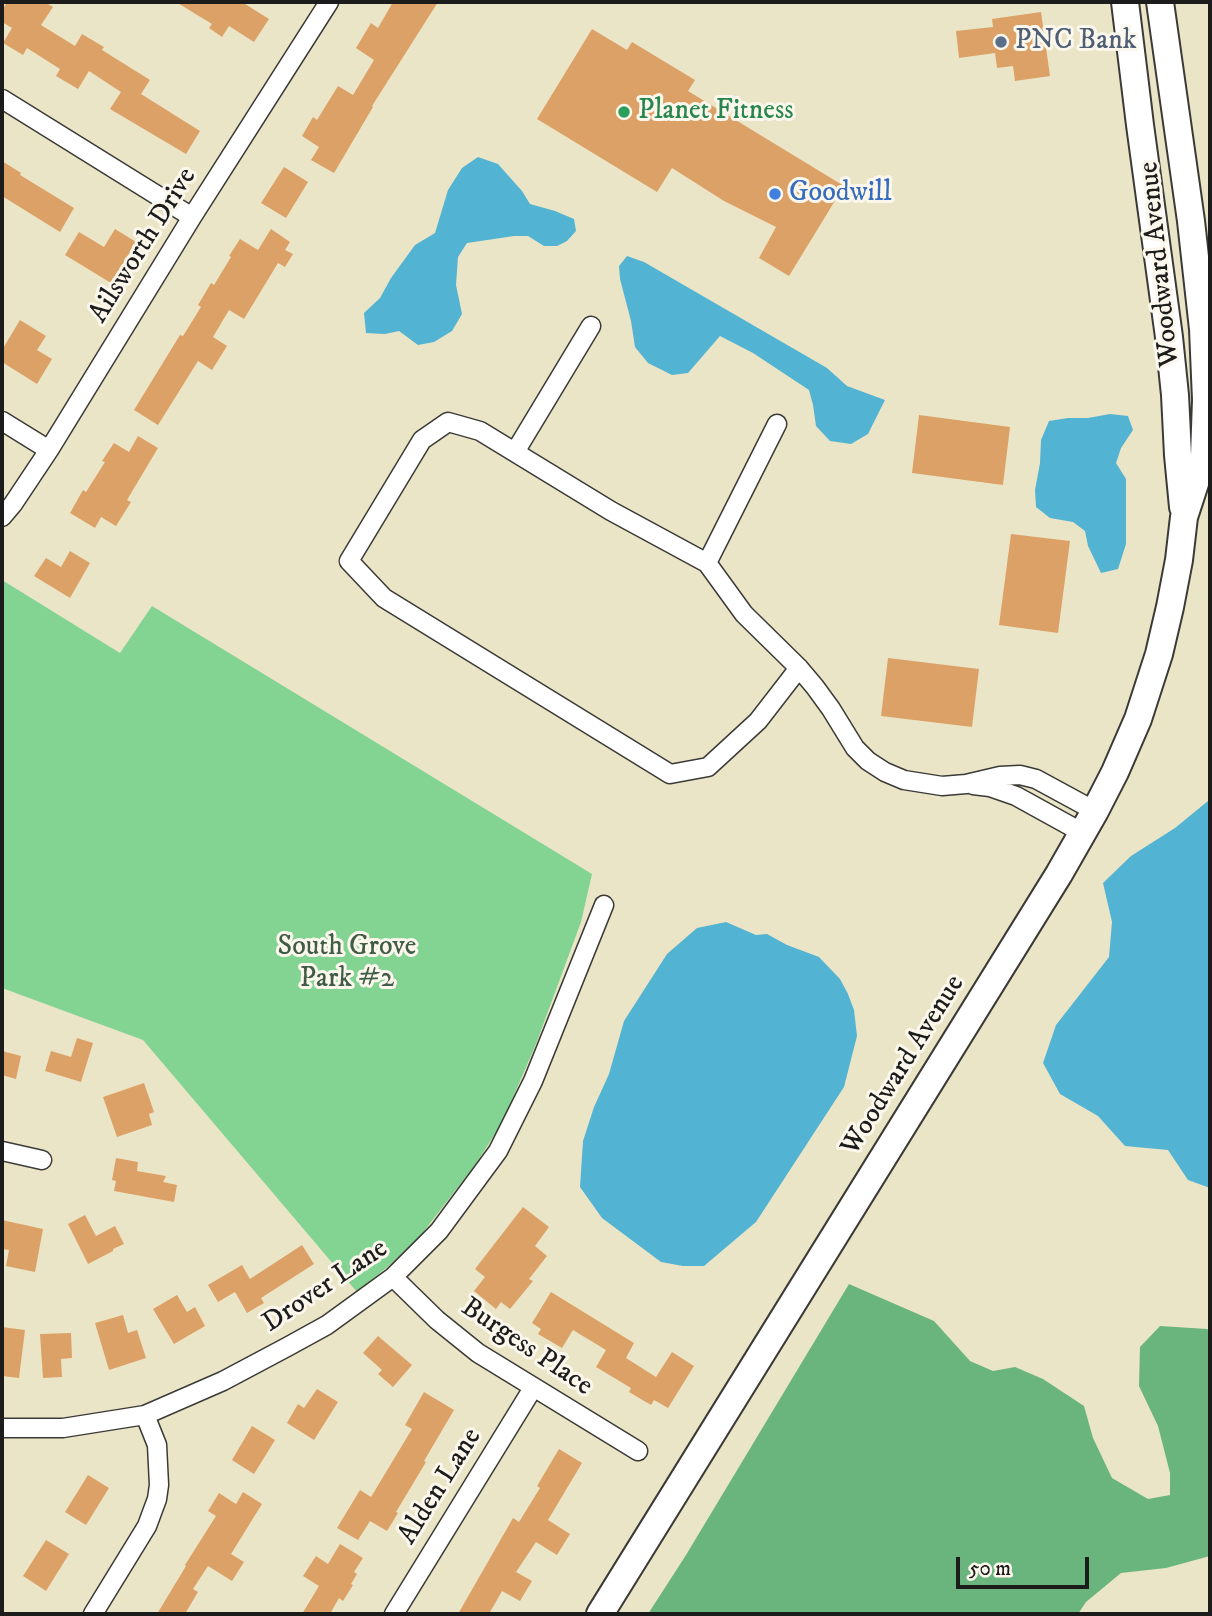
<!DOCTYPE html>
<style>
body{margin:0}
#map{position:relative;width:1212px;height:1616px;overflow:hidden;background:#ebe5c7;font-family:"IM FELL DW Pica",serif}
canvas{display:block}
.frame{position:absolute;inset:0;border:4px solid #1c1c1c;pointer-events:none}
.scale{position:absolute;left:956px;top:1557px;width:133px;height:32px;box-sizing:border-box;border:4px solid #1c1c1c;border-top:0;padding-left:9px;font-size:21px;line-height:24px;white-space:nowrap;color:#1c1c1c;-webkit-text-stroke:5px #fbf7ec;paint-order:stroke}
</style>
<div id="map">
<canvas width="1212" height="1616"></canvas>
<div class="frame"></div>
<div class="scale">50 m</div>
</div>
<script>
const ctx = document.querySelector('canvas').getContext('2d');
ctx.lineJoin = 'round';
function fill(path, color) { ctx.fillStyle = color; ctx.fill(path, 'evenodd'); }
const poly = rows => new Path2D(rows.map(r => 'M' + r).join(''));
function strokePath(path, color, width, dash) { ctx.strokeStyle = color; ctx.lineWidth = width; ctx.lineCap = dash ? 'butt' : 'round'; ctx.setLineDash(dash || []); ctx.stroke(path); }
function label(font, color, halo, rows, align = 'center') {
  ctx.font = font + ' "IM FELL DW Pica",serif'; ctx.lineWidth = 6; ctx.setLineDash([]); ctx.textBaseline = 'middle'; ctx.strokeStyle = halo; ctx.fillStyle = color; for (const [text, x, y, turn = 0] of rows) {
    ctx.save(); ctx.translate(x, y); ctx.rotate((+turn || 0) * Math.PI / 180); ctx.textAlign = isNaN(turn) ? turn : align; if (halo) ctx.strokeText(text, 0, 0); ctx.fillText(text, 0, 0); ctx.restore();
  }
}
const green = poly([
 [2,580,120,653,152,606,592,874,581,922,536,1044,502,1123,475,1165,421,1235,392,1263,357,1292,143,1040,2,988]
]);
const forest = poly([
 [849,1284,934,1321,970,1361,993,1371,1015,1367,1043,1379,1084,1406,1093,1438,1112,1478,1148,1499,1170,1495,1170,1473,1158,1426,1139,1386,1140,1347,1160,1326,1207,1329,1210,1331,1210,1556,1166,1568,1121,1573,1086,1602,1078,1614,648,1614,686,1555]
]);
const water = poly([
 [478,157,498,164,522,191,530,204,555,211,574,219,576,231,567,241,557,246,544,246,528,236,514,236,467,243,458,257,456,285,462,314,452,331,434,342,418,345,399,331,385,334,366,333,364,313,380,298,391,278,415,245,435,233,448,190,462,168],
 [627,256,644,262,827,368,847,386,885,400,868,434,851,444,830,441,816,426,813,405,809,390,753,353,720,336,688,373,672,375,648,363,635,347,631,321,620,279,619,266],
 [1110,414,1128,416,1133,430,1121,448,1116,463,1126,479,1126,544,1118,569,1101,573,1088,546,1085,531,1073,522,1050,518,1036,507,1035,490,1040,463,1041,440,1049,421,1068,418,1088,418],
 [1208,801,1210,802,1210,1188,1188,1180,1168,1150,1125,1146,1098,1116,1060,1094,1043,1063,1056,1025,1109,957,1112,922,1103,883,1131,856,1175,828],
 [726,922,756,935,767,934,787,945,819,957,840,979,848,994,854,1010,857,1036,844,1087,756,1222,704,1266,683,1266,661,1262,602,1218,580,1187,583,1141,594,1107,609,1074,624,1021,667,954,697,928]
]);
const building = poly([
 [7,2,45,2,53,7,41,25,75,46,82,34,104,47,102,50,150,80,141,94,200,131,186,154,110,109,121,92,89,71,78,89,56,76,60,69,27,48,23,55,3,43,12,28,2,22,2,11],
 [176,2,242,2,269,19,254,42,229,26,222,37,209,28,212,24],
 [393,2,438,2,372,106,373,107,334,173,311,160,319,147,302,136,313,117,317,120,338,86,353,95,374,60,356,48,371,23,378,28],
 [1041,12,1050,76,1015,81,1013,66,997,68,995,53,959,58,956,31,993,27,992,19],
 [592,29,627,50,632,42,695,80,688,91,844,186,789,276,759,258,776,227,724,201,672,168,657,192,537,119],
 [2,161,21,173,20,175,74,208,60,232,2,196],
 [284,167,308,182,286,218,261,203],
 [115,229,136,242,111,283,65,255,79,232,104,247],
 [271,229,290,242,285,250,293,254,285,267,278,263,244,319,229,310,213,337,227,346,212,370,198,361,158,425,134,410,180,335,183,336,201,307,198,305,211,283,214,285,231,257,229,256,240,239,258,250],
 [20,320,46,336,37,350,52,359,37,384,2,362,2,350],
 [919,415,1010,427,1003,485,912,473],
 [138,436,158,448,127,500,131,502,116,526,101,517,95,528,70,513,83,490,86,492,105,462,102,461,114,443,129,452],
 [1011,534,1070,541,1058,633,999,625],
 [70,551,90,563,70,598,34,576,46,558,61,567],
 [888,658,979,669,972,727,881,716],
 [77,1038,93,1043,81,1082,45,1071,51,1051,71,1057],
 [2,1051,21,1056,16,1079,2,1075],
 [144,1083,154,1112,149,1114,152,1125,117,1137,103,1097],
 [116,1158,138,1162,137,1171,166,1176,163,1182,177,1185,174,1202,114,1191,116,1181,112,1180],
 [523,1207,549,1227,535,1246,547,1256,529,1279,533,1281,510,1309,501,1302,496,1309,474,1291,485,1277,475,1269],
 [85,1215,96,1236,115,1226,124,1244,113,1249,113,1251,88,1264,68,1224],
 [2,1220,43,1229,35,1272,6,1266,9,1250,2,1249],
 [302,1245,314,1264,261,1298,264,1303,247,1313,235,1292,218,1302,208,1285,242,1265,250,1279],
 [551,1292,634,1343,626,1358,656,1377,672,1352,694,1366,668,1408,654,1400,651,1405,629,1392,631,1388,596,1367,606,1350,573,1330,562,1348,538,1334,541,1329,532,1323],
 [177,1295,187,1312,195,1307,205,1326,174,1344,153,1309],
 [123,1315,128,1333,137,1330,146,1358,109,1370,95,1323],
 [2,1327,25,1330,19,1378,2,1376],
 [71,1333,72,1358,61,1359,62,1377,43,1378,40,1334],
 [378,1336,412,1365,393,1387,378,1374,382,1370,363,1353],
 [317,1389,338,1402,314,1440,287,1423,298,1404,304,1408],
 [424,1392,454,1410,424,1461,426,1462,396,1512,398,1513,387,1531,370,1521,358,1540,337,1528,360,1490,371,1497,412,1429,405,1425],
 [252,1426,275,1440,254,1474,232,1460],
 [559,1449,582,1463,548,1520,570,1534,557,1555,536,1542,516,1572,532,1581,520,1601,502,1591,489,1614,458,1614,513,1518,519,1522,540,1488,537,1486],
 [88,1475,109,1488,86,1525,65,1512],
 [243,1492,262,1504,231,1554,244,1562,232,1581,208,1566,193,1589,198,1592,185,1614,157,1614,186,1566,185,1565,216,1516,208,1511,219,1493,236,1504],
 [46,1540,69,1554,46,1591,23,1576],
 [340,1544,363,1558,354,1572,357,1574,351,1584,353,1585,343,1601,339,1598,330,1614,302,1614,319,1586,303,1576,316,1556,328,1564]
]);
const minor = poly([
 [2,99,192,217],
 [2,421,49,450],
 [515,452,591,326],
 [2,517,13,504,49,450,192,217,329,2],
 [707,563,777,424],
 [799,668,758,721,708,767,670,774,384,598,349,561,422,440,448,422,480,431,611,511,707,563,744,614,799,668,815,687,831,709,855,748,868,761,885,772,904,780,942,786,966,784,1000,776,1020,775,1036,779,1095,811],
 [973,785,990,787,1016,796,1083,833],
 [2,1151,42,1160],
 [393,1277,437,1320,478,1353,638,1451],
 [2,1428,63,1428,145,1415,223,1381,287,1347,327,1325,393,1277,439,1231,498,1151,533,1081,604,905],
 [93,1614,147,1526,157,1499,159,1485,157,1445,145,1415],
 [394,1614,533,1388]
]);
const secondary = poly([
 [1125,2,1140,125,1169,337,1175,395,1178,455,1183,507],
 [600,1614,1059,874,1095,811,1115,772,1138,719,1159,654,1170,607,1179,560,1184,517,1204,456,1206,400,1203,329,1191,221,1160,2]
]);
const markers = [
 [1001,42,7,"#5c6f8a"],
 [624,112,7,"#2e9e5b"],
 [775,194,7,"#3f7fe0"]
];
const serviceNames = [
 ["PNC Bank",1015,42]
];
const leisureNames = [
 ["Planet Fitness",638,112]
];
const shopNames = [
 ["Goodwill",789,194]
];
const streetNames = [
 ["Ailsworth Drive",144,246,-58],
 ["Woodward Avenue",1161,264,-96],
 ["Woodward Avenue",904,1066,-58],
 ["Drover Lane",326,1287,-34],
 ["Burgess Place",526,1348,34],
 ["Alden Lane",441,1487,-58]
];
const parkNames = [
 ["South Grove",347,948],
 ["Park #2",347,980]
];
fill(green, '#83d393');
fill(forest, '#6ab57d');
fill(water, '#53b3d2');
fill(building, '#dca167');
strokePath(minor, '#3b3a36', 21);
strokePath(secondary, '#3b3a36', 30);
strokePath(minor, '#fff', 18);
strokePath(secondary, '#fff', 26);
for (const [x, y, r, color] of markers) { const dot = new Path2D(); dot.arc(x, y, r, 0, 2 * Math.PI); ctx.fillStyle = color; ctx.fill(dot); strokePath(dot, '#fbf7ec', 2.5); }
label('28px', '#4e5e75', '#fbf7ec', serviceNames, 'left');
label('28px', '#27864d', '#fbf7ec', leisureNames, 'left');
label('28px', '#366cbe', '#fbf7ec', shopNames, 'left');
label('28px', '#1c1c1c', '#fbf7ec', streetNames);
label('28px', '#405c46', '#fbf7ec', parkNames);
</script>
